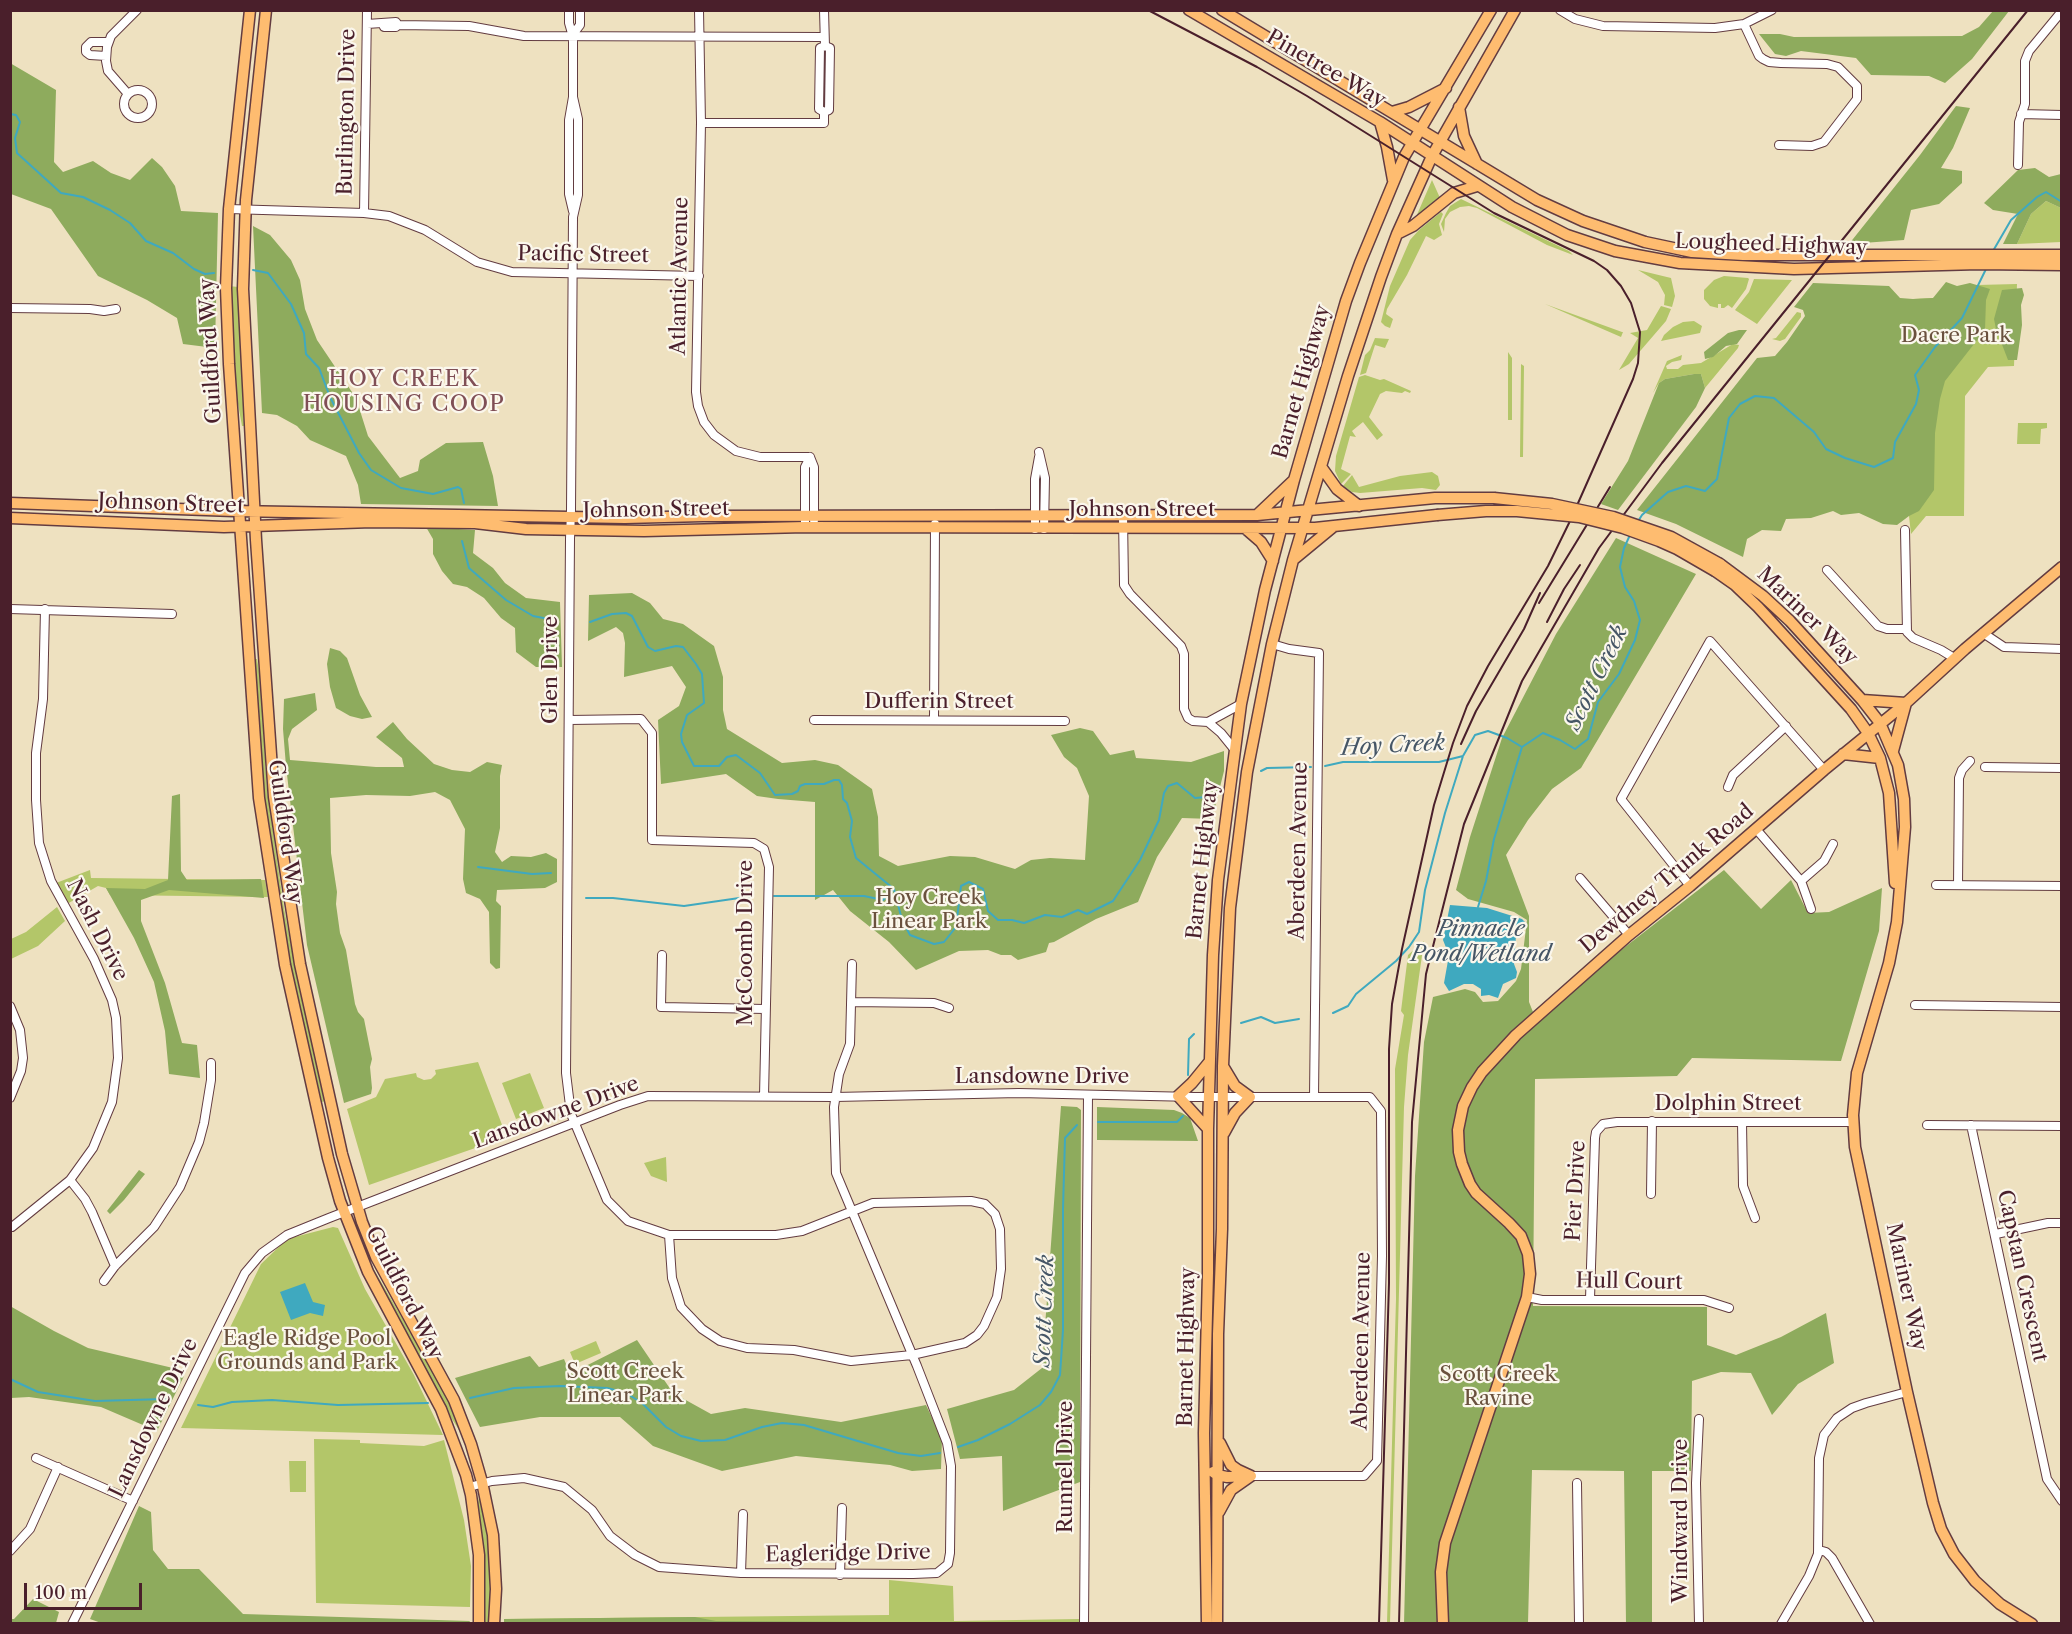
<!DOCTYPE html>
<style>
body{margin:0}
#map{position:relative;width:2072px;height:1634px;overflow:hidden;background:#eee1c0;font-family:"Libre Caslon Text",serif}
canvas{display:block}
.frame{position:absolute;inset:0;border:12px solid #4a1f2b;pointer-events:none}
.scale{position:absolute;left:24px;top:1583px;width:118px;height:27px;box-sizing:border-box;border:3px solid #4a1f2b;border-top:0;padding-left:8px;font-size:18px;line-height:21px;white-space:nowrap;color:#4a1f2b;-webkit-text-stroke:4px #fbf7ec;paint-order:stroke}
</style>
<div id="map">
<canvas width="2072" height="1634"></canvas>
<div class="frame"></div>
<div class="scale">100 m</div>
</div>
<script>
const ctx = document.querySelector('canvas').getContext('2d');
ctx.lineJoin = 'round';
function fill(path, color) { ctx.fillStyle = color; ctx.fill(path, 'evenodd'); }
const poly = rows => new Path2D(rows.map(r => 'M' + r).join(''));
function strokePath(path, color, width, dash) { ctx.strokeStyle = color; ctx.lineWidth = width; ctx.lineCap = dash ? 'butt' : 'round'; ctx.setLineDash(dash || []); ctx.stroke(path); }
function label(font, color, halo, rows, align = 'center') {
  ctx.font = font + ' "Libre Caslon Text",serif'; ctx.lineWidth = 4.5; ctx.setLineDash([]); ctx.textBaseline = 'middle'; ctx.strokeStyle = halo; ctx.fillStyle = color; for (const [text, x, y, turn = 0] of rows) {
    ctx.save(); ctx.translate(x, y); ctx.rotate((+turn || 0) * Math.PI / 180); ctx.textAlign = isNaN(turn) ? turn : align; if (halo) ctx.strokeText(text, 0, 0); ctx.fillText(text, 0, 0); ctx.restore();
  }
}
const green = poly([
 [1432,180,1440,198,1416,217],
 [1461,199,1569,251,1573,255,1547,245,1477,208,1469,206,1460,207,1450,212,1445,219,1444,232,1441,224,1446,213,1450,206],
 [2046,201,2061,208,2061,242,2017,244,2031,214],
 [1441,212,1443,214,1439,224,1442,235,1434,240,1426,236,1407,275,1387,309,1386,314,1393,319,1390,328,1385,326,1381,322,1390,286,1410,240,1419,230],
 [1638,270,1671,278,1675,296,1672,307,1664,305,1665,295,1658,282],
 [1724,276,1748,278,1749,279,1746,289,1732,308,1728,305,1724,308,1721,308,1721,304,1718,304,1718,308,1710,306,1704,299,1704,290,1714,280],
 [1754,279,1792,280,1757,324,1735,310,1749,292],
 [2017,284,2014,366,1988,367,1965,396,1964,516,1926,516,1911,534,1909,516,1913,299,1933,298,1977,285],
 [229,286,238,287,244,426,242,426,235,387],
 [1545,304,1622,332,1623,332,1621,337],
 [1661,306,1671,309,1666,321,1629,364,1619,370,1638,338,1630,333,1647,330],
 [1797,312,1801,313,1801,317,1785,339,1780,341,1772,339,1776,338],
 [1694,321,1702,326,1700,333,1661,341,1664,335,1673,327,1683,322],
 [1375,338,1389,339,1385,348,1375,345,1366,373,1360,375,1365,355,1370,350],
 [1733,344,1739,345,1738,348,1705,388,1701,374,1694,374,1665,379,1659,383,1653,393,1667,361,1682,355,1681,360,1672,362,1666,366,1667,369,1678,369,1683,365,1701,363],
 [1508,352,1512,358,1512,420,1508,420],
 [1521,364,1524,366,1523,457,1520,457],
 [1365,375,1380,380,1384,379,1411,391,1410,393,1405,391,1402,393,1386,391,1380,394,1369,417,1383,435,1377,440,1363,422,1352,431,1356,437,1350,436,1341,469,1351,474,1341,484,1335,471,1336,456,1359,377],
 [2018,423,2047,423,2047,428,2041,429,2040,444,2017,444],
 [1432,472,1438,476,1440,485,1436,490,1422,488,1360,493,1352,492,1343,486,1352,475,1359,487,1400,476],
 [254,659,257,659,260,677,267,790,284,908,298,983,325,1101,322,1102,294,987,285,937,264,801],
 [90,870,91,878,265,880,268,897,110,895,106,888,98,886,67,904,56,883],
 [57,907,65,921,38,946,11,959,11,939,26,932],
 [1424,941,1408,1055,1404,1107,1390,1623,1387,1623,1396,1299,1395,1069,1404,1015,1401,1011,1408,955],
 [478,1062,504,1130,504,1138,369,1185,347,1109,376,1097,385,1079,416,1073,417,1077,424,1080,431,1079,436,1074,435,1070],
 [530,1073,544,1108,516,1119,502,1083],
 [666,1157,667,1182,651,1176,644,1163],
 [333,1227,338,1228,365,1289,414,1375,443,1435,181,1428,261,1264,287,1239],
 [373,1268,444,1390,461,1429,459,1430,448,1413,371,1269],
 [596,1341,601,1353,575,1364,570,1352],
 [314,1439,360,1440,360,1443,424,1446,444,1440,464,1520,471,1566,470,1607,316,1603],
 [289,1461,306,1461,306,1492,290,1492],
 [479,1496,481,1496,484,1509,490,1559,490,1623,483,1623,484,1577,477,1510],
 [889,1580,953,1586,954,1621,1079,1619,1079,1624,504,1624,504,1619,889,1615]
]);
const forest = poly([
 [1993,11,2009,11,1972,59,1945,83,1929,76,1871,75,1856,58,1801,51,1786,56,1775,54,1759,34,1780,34,1794,37,1962,36,1979,27],
 [10,63,56,90,54,162,63,172,93,161,111,173,130,180,152,158,162,167,175,186,181,211,218,213,215,348,183,344,177,318,147,300,98,276,51,209,11,194],
 [1956,106,1970,108,1953,148,1941,168,1962,171,1962,183,1939,204,1911,210,1904,240,1849,244,1920,155],
 [2035,168,2049,177,2061,174,2061,208,2046,201,2031,214,2017,244,2003,244,2018,214,1993,210,1984,203,2018,170],
 [253,226,270,235,291,260,300,280,305,309,317,340,356,398,368,436,400,478,418,471,420,460,446,443,483,442,493,476,498,506,361,504,358,485,346,456,310,440,297,426,277,415,262,413],
 [1946,282,1957,286,1970,283,1990,289,1986,300,1985,330,1945,381,1940,399,1935,433,1934,490,1919,511,1909,516,1897,525,1883,524,1859,513,1841,515,1833,511,1811,518,1786,519,1781,531,1762,530,1747,539,1743,557,1676,524,1637,510,1757,358,1775,356,1787,342,1805,316,1803,310,1794,307,1813,283,1889,286,1900,298,1913,299,1933,298],
 [2022,288,2024,295,2021,305,2022,325,2017,360,2008,360,1996,329,1994,319,2002,290],
 [1739,330,1747,330,1737,344,1726,346,1713,357,1705,359,1704,352,1728,333],
 [1694,374,1701,374,1705,388,1696,407,1618,510,1601,504,1628,461,1659,383,1665,379],
 [426,527,475,530,473,553,493,568,505,583,526,598,560,602,562,667,536,667,516,652,515,628,501,618,484,598,467,587,453,584,442,571,433,554,433,539],
 [1616,538,1696,574,1581,768,1552,789,1528,820,1506,855,1529,916,1529,1002,1535,1017,1724,870,1761,909,1791,880,1808,913,1829,912,1882,888,1879,931,1841,1061,1692,1058,1677,1076,1535,1079,1533,1306,1707,1307,1707,1345,1736,1355,1781,1337,1826,1313,1834,1363,1798,1384,1772,1415,1751,1373,1721,1372,1692,1381,1691,1471,1652,1471,1652,1623,1626,1623,1624,1471,1532,1470,1528,1623,1404,1624,1415,1176,1424,1042,1433,997,1465,989,1475,992,1483,1002,1498,1001,1516,981,1521,969,1527,920,1514,912,1468,899,1456,890,1470,837,1502,738,1556,634],
 [632,593,650,603,663,619,683,624,714,646,723,677,723,710,727,729,782,763,815,760,838,765,872,789,878,817,879,856,898,866,950,856,975,857,1015,869,1031,860,1050,858,1085,860,1089,796,1077,768,1064,757,1051,735,1080,728,1093,731,1110,755,1134,750,1136,758,1191,762,1224,751,1224,771,1212,819,1182,818,1157,857,1138,902,1096,919,1054,942,1049,943,1046,952,1018,960,1011,955,1001,955,988,950,959,951,916,970,889,942,850,911,833,890,815,900,815,802,778,799,757,796,726,774,661,784,658,720,679,706,686,687,672,666,624,677,625,643,623,633,616,627,588,641,589,595],
 [330,648,340,651,347,658,360,695,372,717,362,719,350,716,336,708,330,687,327,664],
 [315,693,317,710,292,729,288,739,290,760,376,767,404,767,402,758,376,737,393,722,407,739,434,764,452,770,470,772,487,762,502,765,500,776,500,828,495,852,502,862,511,856,531,857,546,853,557,859,557,882,545,888,497,890,496,901,501,906,500,968,496,969,490,963,489,912,480,899,466,893,463,879,465,829,450,800,435,792,410,796,366,795,330,798,331,853,337,892,336,904,340,933,346,950,355,1004,358,1012,364,1019,372,1059,370,1067,372,1088,371,1094,344,1103,307,945,286,766,283,729,284,699],
 [180,794,181,871,187,880,261,879,264,898,169,890,141,900,141,921,165,983,182,1043,197,1045,200,1078,169,1074,165,1031,154,982,134,938,106,888,145,889,168,880,172,796],
 [1061,1106,1077,1107,1081,1110,1080,1482,1003,1511,1002,1456,960,1459,947,1409,1014,1390,1042,1368],
 [1097,1107,1174,1110,1182,1113,1190,1118,1198,1141,1097,1140],
 [139,1170,145,1174,124,1200,110,1214,107,1211],
 [10,1306,54,1331,88,1348,173,1368,184,1376,157,1431,101,1407,29,1397,11,1398],
 [637,1340,673,1393,711,1414,745,1408,841,1422,926,1405,942,1439,941,1469,912,1471,890,1465,796,1456,722,1471,653,1446,620,1417,540,1417,480,1427,455,1378,530,1356,539,1367,564,1359,570,1374],
 [139,1506,151,1512,153,1550,168,1569,199,1569,243,1614,470,1621,469,1623,104,1624,90,1619],
 [33,1599,59,1612,56,1623,11,1623,11,1619,14,1619],
 [695,1617,716,1621,870,1622,504,1623,504,1619]
]);
const water = poly([
 [1450,905,1487,908,1522,919,1525,922,1523,929,1516,935,1514,964,1517,972,1516,978,1503,984,1498,998,1489,995,1481,996,1481,989,1473,984,1464,984,1449,991,1444,983,1449,955,1443,940],
 [305,1283,313,1302,325,1305,323,1316,310,1313,291,1320,280,1292]
]);
const stream = poly([
 [10,114,16,115,20,122,15,138,17,153,61,193,83,197,110,210,130,223,146,241,173,253,194,269,205,274,214,273],
 [1993,251,2011,220,2037,197,2046,192,2062,202],
 [253,270,268,273,291,304,304,333,306,354,319,368,330,397,359,453,371,470,401,488,433,494,458,487,461,489,464,503],
 [1637,523,1642,515,1668,492,1686,486,1705,491,1717,479,1729,418,1740,404,1755,396,1774,398,1814,432,1826,449,1845,458,1874,467,1893,458,1895,442,1916,404,1919,390,1915,375,1935,347,1962,318,1987,267],
 [462,541,469,568,506,600,533,616,554,620],
 [590,622,612,614,626,613,632,616,648,647,655,651,676,646,683,647,696,664,702,674,704,703,687,715,681,734,682,742,694,766,719,766,727,757,736,755,760,773,775,795,792,794,798,791,800,786,805,784,824,784,834,780,839,780,842,785,843,799,847,803,852,821,850,837,856,858,894,889,902,920,910,935,934,944,944,942,956,927,961,886,969,882,983,889,988,911,998,920,1012,920,1024,923,1045,915,1062,917,1078,910,1087,914,1113,901,1140,860,1159,820,1164,793,1168,786,1177,783,1195,798,1206,797],
 [1522,747,1543,733,1560,740,1575,749,1588,739,1598,702,1619,674,1635,640,1640,620,1634,601,1625,587,1620,567,1624,548,1630,535],
 [1325,766,1343,762,1439,762,1463,756],
 [1261,771,1267,768,1311,767],
 [478,867,532,874,551,873],
 [774,896,864,896,883,900,894,889],
 [586,898,613,898,684,906,753,896],
 [1478,907,1486,881,1494,839,1522,747],
 [1333,1013,1348,1006,1356,994,1396,961,1409,947,1419,932,1425,890,1445,813,1463,756,1475,735,1488,731,1507,738,1522,747],
 [1241,1023,1261,1017,1275,1023,1299,1019],
 [1188,1075,1189,1039,1194,1034],
 [1098,1122,1177,1122,1183,1116],
 [10,1379,38,1392,95,1401,166,1399],
 [470,1398,514,1388,561,1386,607,1388,626,1393,642,1403,666,1427,681,1436,701,1441,725,1440,762,1427,782,1423,804,1425,898,1453,921,1456,940,1453],
 [198,1405,213,1407,232,1402,272,1400,338,1405,428,1403],
 [958,1447,978,1440,1010,1424,1040,1405,1051,1392,1060,1375,1063,1330,1063,1209,1065,1138,1077,1125]
]);
const minor = poly([
 [569,10,569,23,573,37,573,97,569,120,569,194,573,211],
 [699,10,701,123,696,392,698,406,704,422,714,435,736,451,760,457,810,457],
 [824,10,825,46,830,48,829,110,824,112],
 [1560,10,1575,19,1603,26,1715,28,1744,24,1772,10],
 [367,24,396,22,398,25],
 [383,24,384,27,396,27,398,25,469,26,524,36,824,37],
 [1744,24,1759,56,1763,59,1769,62,1781,63,1827,64,1838,67,1857,86,1857,99,1824,142,1812,146,1779,145],
 [573,34,580,25,580,10],
 [106,56,90,55,86,52,86,47,91,42,108,42],
 '124 104a14 14 0 1 1 28 0a14 14 0 1 1-28 0Z',
 [128,94,108,71,106,61,107,47,111,36,137,10],
 [573,97,578,119,578,195,573,217,571,510,570,539,566,1073,571,1114,607,1200,628,1221,669,1235,776,1235,802,1231,873,1203,971,1201,985,1204,995,1214,1000,1229,1001,1269,997,1297,984,1326,977,1335,965,1343,912,1355,851,1361,794,1350,747,1348,720,1341,702,1329,681,1307,672,1278,669,1235],
 [2021,114,2062,115],
 [701,123,824,123,824,112,819,109,820,48,825,46],
 [2018,165,2019,122,2025,104,2025,61,2029,51,2062,11],
 [229,209,364,213,389,216,425,230,477,262,512,272,699,276],
 [364,213,367,10],
 [10,308,90,309,104,311,116,309],
 [1039,452,1045,478,1044,529],
 [810,457,814,467,814,520],
 [1123,516,1124,585,1130,594,1181,646,1184,654,1184,709,1188,718,1193,721,1208,722,1241,704],
 [805,527,805,467,810,457],
 [1035,529,1035,479,1039,457],
 [1905,530,1907,632,1913,638,1941,650,1954,658],
 [1827,570,1878,626,1887,629,1906,629],
 [10,609,172,614],
 [1983,633,2004,647,2062,649],
 [1272,644,1289,649,1319,653,1314,1097],
 [569,720,641,719,652,733,652,840,754,843,764,849,769,867,764,1096],
 [814,720,1065,721],
 [934,720,935,524],
 [1208,722,1221,733,1234,749],
 [1985,767,2062,768],
 [1728,787,1733,775,1786,726],
 [1756,829,1801,881,1811,909],
 [1580,878,1629,935],
 [1801,881,1824,861,1833,844],
 [1936,885,2062,886],
 [1958,885,1959,778,1962,770,1970,761],
 [1690,886,1621,799,1710,641,1824,770],
 [662,955,661,1007,765,1009],
 [851,1002,934,1003,949,1008],
 [1915,1005,2062,1007],
 [10,1006,20,1030,23,1058,21,1071,10,1098],
 [1742,1122,1743,1186,1755,1218],
 [1927,1125,2062,1126],
 [1971,1125,2047,1479,2062,1501],
 [70,1180,85,1199,92,1212,115,1266],
 [1651,1194,1652,1121],
 [10,1226,12,1227,70,1180,93,1148,112,1102,118,1058,116,1018,112,1000,94,959,51,881,39,843,36,800,36,753,43,699,45,609],
 [1996,1234,2048,1223,2062,1223],
 [104,1281,115,1266,154,1227,180,1187,199,1142,204,1123,211,1080,211,1063],
 [1527,1297,1542,1300,1704,1300,1729,1308],
 [1590,1299,1595,1138,1596,1132,1603,1124,1617,1122,1853,1122],
 [36,1458,133,1501],
 [1577,1483,1579,1624],
 [469,1487,492,1481,524,1478,564,1487,592,1510,610,1536,635,1555,659,1567,741,1573,913,1574,937,1573,948,1564,950,1553,951,1466,947,1443,917,1366,836,1173,834,1107,839,1074,850,1044,852,964],
 [1819,1550,1826,1552,1832,1558,1870,1624],
 [10,1551,30,1529,58,1467],
 [741,1573,743,1514],
 [840,1575,842,1508],
 [72,1624,245,1273,262,1253,287,1235,329,1218,620,1105,648,1096,835,1097,1019,1093,1194,1097,1370,1097,1381,1111,1382,1256,1377,1461,1364,1476,1251,1476],
 [1084,1624,1088,1095],
 [1699,1624,1696,1483,1699,1419],
 [1781,1624,1809,1576,1818,1554,1819,1458,1824,1435,1837,1418,1852,1408,1866,1403,1907,1392]
]);
const major = poly([
 [250,10,229,209,226,288,229,364,259,798,285,965,328,1158,340,1201,368,1272,441,1409,466,1475,471,1495,479,1555,479,1624],
 [266,10,246,200,243,289,256,540,274,797,300,964,342,1154,362,1222,376,1257,454,1400,471,1444,482,1482,493,1535,496,1589,494,1624],
 [1189,10,1380,122,1512,207,1567,235,1615,251,1680,263,1794,269,1979,264,2062,265],
 [1222,10,1537,200,1583,221,1645,242,1692,252,1743,255,2062,255],
 [1459,107,1464,136,1477,164],
 [1392,112,1409,107,1446,88],
 [1380,122,1387,147,1393,180],
 [1397,234,1413,226,1454,193,1477,186],
 [1322,468,1337,489,1359,506],
 [10,503,234,511,625,518,703,516,1257,515,1435,498,1494,498],
 [1257,515,1294,480],
 [10,518,224,527,372,522,475,523,526,529,644,531,805,527,1315,528,1437,515],
 [1246,529,1261,542,1273,561],
 [1293,560,1333,527],
 [1720,564,1763,596,1790,621,1862,700,1880,723,1898,765,1904,799,1905,827,1897,922,1889,963,1857,1073,1853,1115,1855,1147,1907,1392,1933,1503,1941,1529,1954,1554,1975,1581,2000,1604,2032,1624],
 [1715,571,1735,585,1758,607,1851,709,1868,733,1880,758,1889,793,1895,883],
 [1862,700,1906,703],
 [1893,751,1906,703],
 [1843,754,1880,758],
 [1223,1066,1235,1086,1250,1097,1235,1113,1224,1133],
 [1208,1129,1178,1096,1192,1083,1210,1061],
 [1220,1443,1231,1465,1238,1470,1251,1476],
 [1213,1472,1217,1475,1227,1477,1248,1476],
 [1219,1512,1231,1490,1251,1476],
 [1207,1624,1204,1433,1208,1273,1208,1129,1213,955,1218,880,1241,704,1265,590,1294,480,1346,301,1360,263,1404,157,1491,10],
 [1217,1624,1218,1334,1222,1229,1223,1066,1230,908,1247,772,1272,644,1293,560,1348,376,1381,277,1397,234,1432,156,1515,10],
 [1443,1624,1441,1572,1445,1543,1527,1297,1530,1274,1528,1254,1521,1236,1509,1223,1476,1193,1470,1184,1462,1164,1459,1152,1458,1130,1463,1106,1472,1087,1482,1072,1516,1035,1629,935,1690,886,1824,770,1906,703,1965,649,2062,567]
]);
const rail = poly([
 [1148,10,1257,67,1307,96,1494,213,1594,261,1607,270,1621,286,1631,303,1640,332,1638,363,1633,379,1571,519,1548,566,1488,666,1467,706,1453,743,1434,805,1402,949,1392,1004,1389,1049,1389,1283,1379,1624],
 [1539,603,1610,487],
 [1547,622,1564,589,1580,565],
 [1461,744,1476,711,1524,629,1540,593],
 [1399,1624,1412,1122,1426,974,1464,824,1522,681,1599,548,1662,463,2028,10]
]);
const majorBridge = poly([
 [1494,498,1552,504,1613,517,1671,537,1720,564],
 [1437,515,1486,511,1517,511,1579,517,1623,528,1659,541,1677,549,1715,571]
]);
const streetNames = [
 ["Pinetree Way",1326,69,30],
 ["Burlington Drive",347,112,-89],
 ["Lougheed Highway",1771,245,2],
 ["Pacific Street",583,255,1],
 ["Atlantic Avenue",680,276,-89],
 ["Guildford Way",211,351,-93],
 ["Barnet Highway",1302,382,-74],
 ["Johnson Street",171,504,2],
 ["Johnson Street",656,510,-1],
 ["Johnson Street",1142,510],
 ["Mariner Way",1807,616,44],
 ["Glen Drive",551,670,-90],
 ["Dufferin Street",939,702],
 ["Guildford Way",285,832,82],
 ["Aberdeen Avenue",1299,851,-89],
 ["Barnet Highway",1203,860,-84],
 ["Dewdney Trunk Road",1667,879,-40],
 ["Nash Drive",97,930,63],
 ["McCoomb Drive",746,943,-90],
 ["Lansdowne Drive",1042,1077],
 ["Dolphin Street",1728,1104],
 ["Lansdowne Drive",556,1113,-20],
 ["Pier Drive",1576,1191,-87],
 ["Capstan Crescent",2022,1276,78],
 ["Hull Court",1629,1282,1],
 ["Mariner Way",1906,1287,78],
 ["Guildford Way",404,1293,63],
 ["Aberdeen Avenue",1362,1341,-89],
 ["Barnet Highway",1187,1347,-89],
 ["Lansdowne Drive",154,1418,-64],
 ["Runnel Drive",1066,1467,-90],
 ["Windward Drive",1681,1521,-90],
 ["Eagleridge Drive",848,1554,-1]
];
const parkNames = [
 ["Dacre Park",1956,336],
 ["Hoy Creek",929,898],
 ["Linear Park",929,922],
 ["Eagle Ridge Pool",307,1339],
 ["Grounds and Park",307,1363],
 ["Scott Creek",625,1372],
 ["Linear Park",625,1396],
 ["Scott Creek",1498,1375],
 ["Ravine",1498,1399]
];
const neighbourhoodNames = [
 ["HOY CREEK",404,380],
 ["HOUSING COOP",404,405]
];
const waterNames = [
 ["Scott Creek",1597,678,-64],
 ["Hoy Creek",1393,746,-3],
 ["Pinnacle",1481,930],
 ["Pond/Wetland",1481,955],
 ["Scott Creek",1045,1311,-88]
];
fill(green, '#b3c669');
fill(forest, '#8eab5d');
fill(water, '#3fa9bf');
strokePath(stream, '#3fa9bf', 2);
strokePath(minor, '#633c41', 10);
strokePath(major, '#633c41', 13);
strokePath(minor, '#fff', 8);
strokePath(major, '#febc70', 10);
strokePath(rail, '#4a1f2b', 2);
strokePath(majorBridge, '#633c41', 13, []);
strokePath(majorBridge, '#febc70', 10);
label('21px', '#4a1f2b', '#fbf7ec', streetNames);
label('21px', '#6a513e', '#fbf7ec', parkNames);
ctx.letterSpacing = '1.5px';
label('22px', '#804f56', '#fbf7ec', neighbourhoodNames);
ctx.letterSpacing = '0px';
label('italic 22px', '#465666', '#fbf7ec', waterNames);
</script>
